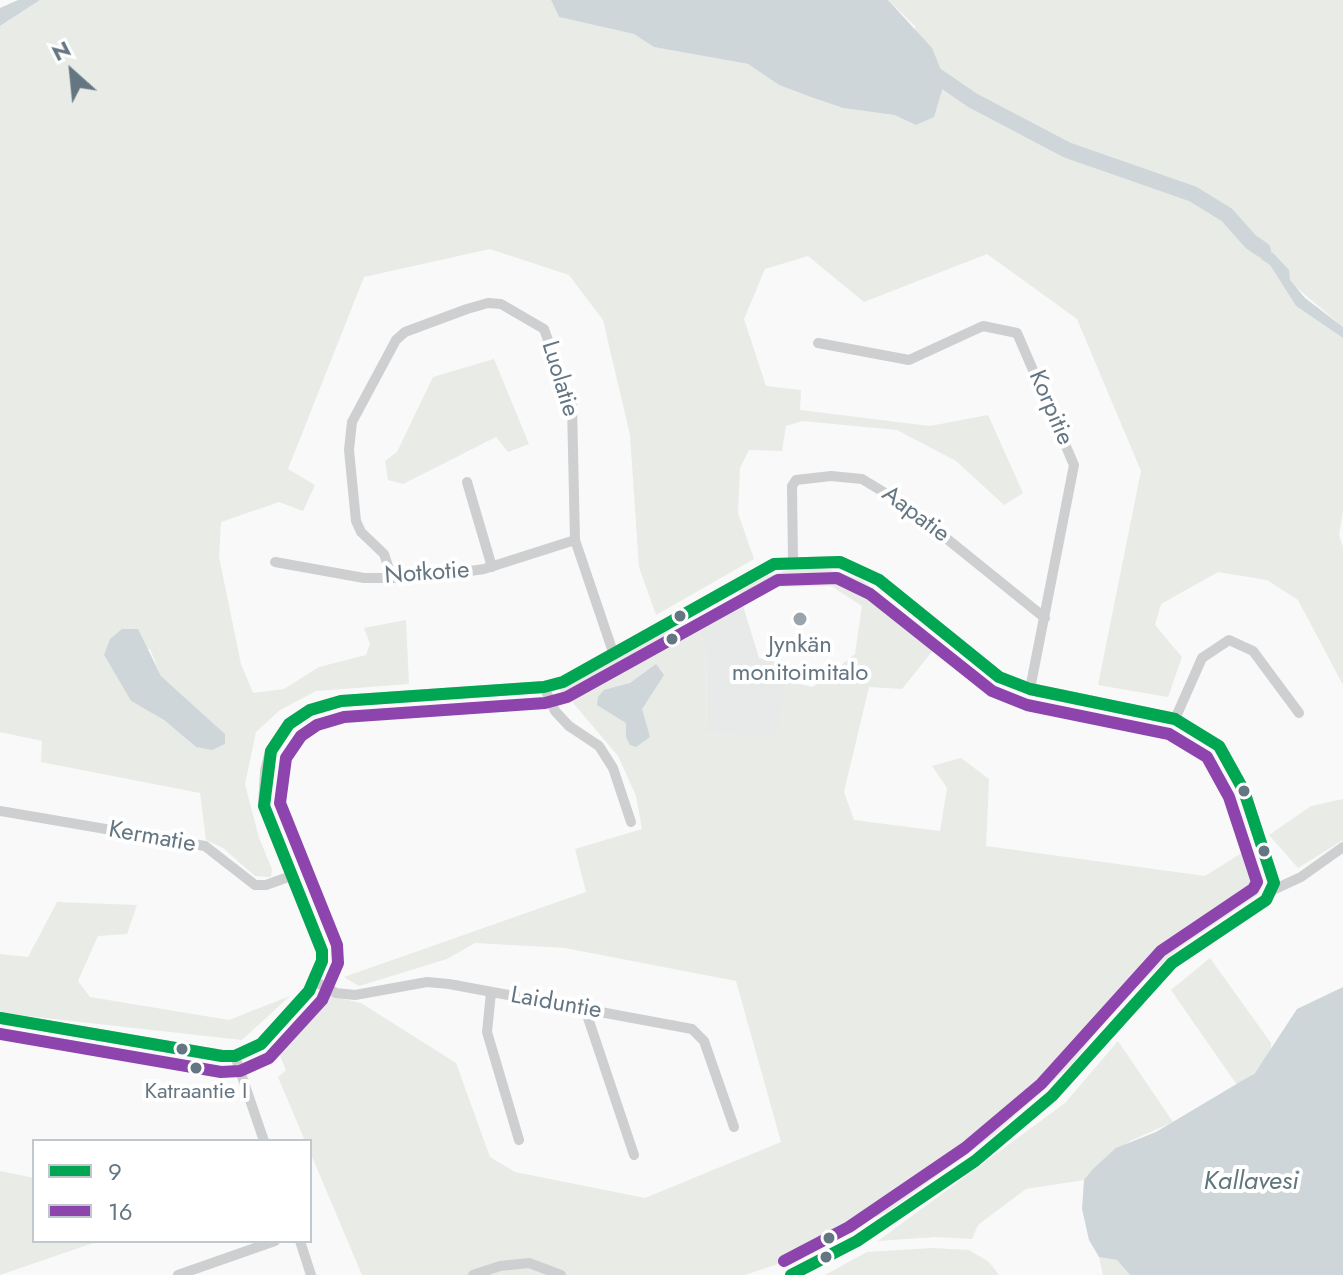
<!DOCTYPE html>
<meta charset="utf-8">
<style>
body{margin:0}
#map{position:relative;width:1343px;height:1275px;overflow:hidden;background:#f9f9f9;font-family:Jost,sans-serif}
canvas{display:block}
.legend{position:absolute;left:32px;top:1139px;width:280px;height:104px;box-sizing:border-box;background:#fff;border:2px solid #c1c8cd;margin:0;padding:10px 14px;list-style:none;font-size:24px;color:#657683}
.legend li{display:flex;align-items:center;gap:16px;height:40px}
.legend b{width:40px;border:2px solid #c1c8cd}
.north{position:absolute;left:32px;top:32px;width:80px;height:80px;-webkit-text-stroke:6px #fff;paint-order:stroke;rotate:333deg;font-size:22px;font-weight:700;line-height:32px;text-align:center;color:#657683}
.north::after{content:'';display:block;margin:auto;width:28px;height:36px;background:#657683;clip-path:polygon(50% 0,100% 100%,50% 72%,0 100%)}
</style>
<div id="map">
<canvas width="1343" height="1275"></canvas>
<ul class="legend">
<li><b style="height:10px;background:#00a651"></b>9</li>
<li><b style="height:10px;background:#8e44ad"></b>16</li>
</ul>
<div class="north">N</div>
</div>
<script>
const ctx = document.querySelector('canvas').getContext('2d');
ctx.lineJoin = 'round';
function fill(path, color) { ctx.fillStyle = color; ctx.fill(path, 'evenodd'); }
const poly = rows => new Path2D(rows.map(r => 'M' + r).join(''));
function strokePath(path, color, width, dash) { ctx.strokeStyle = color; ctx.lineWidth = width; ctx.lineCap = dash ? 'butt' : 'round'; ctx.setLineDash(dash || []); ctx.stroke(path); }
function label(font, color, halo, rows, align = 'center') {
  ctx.font = font + ' Jost,sans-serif'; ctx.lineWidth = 8; ctx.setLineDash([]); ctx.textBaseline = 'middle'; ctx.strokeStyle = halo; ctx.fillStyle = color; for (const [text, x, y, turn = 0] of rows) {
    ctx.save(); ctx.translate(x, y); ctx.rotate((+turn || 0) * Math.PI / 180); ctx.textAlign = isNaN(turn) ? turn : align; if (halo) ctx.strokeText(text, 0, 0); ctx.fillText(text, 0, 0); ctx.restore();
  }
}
const built = poly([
 [740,596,759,658,788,665,777,737,707,732,706,649,696,622]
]);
const green = poly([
 [40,0,551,0,559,17,635,34,655,47,748,64,779,85,843,108,894,115,916,125,915,26,888,0,1343,0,1343,327,1270,265,1296,306,1343,338,1343,510,1339,535,1343,548,1343,685,1298,600,1267,580,1218,572,1161,604,1155,625,1182,657,1168,697,1098,685,1141,471,1077,319,987,254,864,302,808,256,765,269,744,319,766,386,801,390,800,410,930,426,988,415,1023,493,1004,505,956,461,897,430,802,421,786,426,782,451,749,450,740,468,738,513,754,559,656,615,639,567,630,435,603,320,569,275,490,249,364,277,288,469,315,485,303,511,279,502,221,522,219,557,241,664,253,693,284,689,319,667,366,655,370,644,364,628,406,620,409,684,316,691,280,710,256,732,245,784,259,838,272,869,271,877,255,876,223,848,206,840,200,793,41,762,42,741,0,732,0,26],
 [150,649,161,676,225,734,224,744,196,747,164,720,131,701,104,655],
 [494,359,529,444,508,452,496,437,403,484,388,480,385,461,397,452,433,377],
 [798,568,830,570,862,580,939,643,902,689,869,687,844,792,854,820,940,831,947,788,932,766,961,758,989,779,986,846,1205,876,1248,849,1264,880,1259,894,1178,949,1118,1004,1072,1064,995,1134,887,1212,820,1241,795,1258,745,1275,362,1275,310,1152,310,1141,305,1141,278,1077,286,1070,277,1049,326,995,361,1003,456,1063,490,1157,515,1172,645,1198,781,1142,736,981,565,948,475,943,447,959,359,986,344,977,586,892,575,849,642,829,636,796,618,756,569,698,558,689,669,629,675,635,696,622,706,649,707,732,777,736,784,681,813,687,855,654,862,606,831,586,775,587,744,605,739,591,767,576],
 [1343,799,1343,840,1298,868,1269,835,1311,806],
 [57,902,137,905,127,934,98,936,78,981,90,997,229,1020,290,996,242,1040,0,1013,0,954,28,957],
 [1210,958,1271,1043,1271,1053,1255,1072,1237,1085,1171,990],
 [1118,1041,1173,1122,1130,1141,1084,1180,1026,1189,978,1225,972,1239,935,1237,878,1241,1065,1103],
 [0,1171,34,1178,34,1241,99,1241,0,1275],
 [932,1248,969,1250,989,1262,999,1275,825,1275,867,1252],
 [1099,1257,1117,1260,1130,1275,1103,1275]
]);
const water = poly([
 [18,0,40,0,0,26,0,8],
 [551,0,888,0,932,48,945,80,934,117,916,125,894,115,843,108,811,97,779,85,748,64,654,47,634,34,559,17],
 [1263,250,1273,253,1289,270,1290,280,1305,298,1343,327,1343,338,1296,306,1270,265,1261,259],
 [122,629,138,629,161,676,225,734,225,744,212,750,196,747,164,720,131,701,104,655,110,639],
 [656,664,664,675,642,709,650,737,636,747,630,745,626,737,626,723,597,705,598,697,604,690,630,683],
 [1343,987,1343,1275,1130,1275,1117,1260,1099,1257,1089,1240,1082,1209,1084,1180,1093,1169,1116,1148,1156,1132,1255,1073,1297,1009]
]);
const river = poly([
 [927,69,972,100,1067,150,1193,194,1227,215,1251,242,1263,250]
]);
const minor = poly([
 [818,343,909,360,983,326,1017,333,1074,465,1030,689],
 [467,482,492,567],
 [793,561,792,486,796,480,831,476,862,479,905,505,1045,618],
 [275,562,364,578,421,578,484,569,575,540],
 [392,578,384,554,361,532,356,521,349,450,352,422,396,340,405,332,467,309,488,303,501,304,544,329,572,406,575,540,614,655],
 [544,687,555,711,569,726,599,746,613,768,631,822],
 [1175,719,1202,658,1229,640,1253,651,1299,713],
 [0,811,205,846,255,885,266,885,291,876],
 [1273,890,1301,877,1343,847],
 [316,982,336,993,355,995,427,982,449,984,692,1029,704,1041,734,1127],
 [491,993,487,1032,519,1140],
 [585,1009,634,1155],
 [235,1056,264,1141],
 [300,1241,311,1275],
 [178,1275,275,1241],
 [473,1275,500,1266,529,1263,561,1275]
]);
const tertiary = poly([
 [0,1018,222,1056,235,1056,261,1044,309,991,322,961,322,951,264,806,266,771,271,751,289,724,310,710,341,701,544,687,563,682,774,564,840,562,879,580,999,677,1030,689,1175,719,1219,746,1244,791,1274,883,1266,900,1172,963,1052,1096,975,1161,857,1241,791,1275]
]);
const bus1 = poly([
 [0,1018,222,1056,235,1056,261,1044,309,991,322,961,322,951,264,806,271,751,289,724,310,710,341,701,544,687,563,682,774,564,840,562,879,580,999,677,1030,689,1175,719,1219,746,1244,791,1274,883,1266,900,1172,963,1052,1096,975,1161,857,1241,791,1275]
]);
const bus2 = poly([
 [0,1034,221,1072,240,1071,269,1058,322,1000,338,963,337,945,280,803,286,758,301,736,317,725,344,717,545,703,567,697,778,580,837,578,870,594,992,691,1027,705,1169,734,1207,757,1229,797,1257,882,1253,889,1161,951,1041,1084,965,1148,849,1227,784,1261]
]);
const markers = [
 [680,616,7,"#657683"],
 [800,619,8,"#99a4ac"],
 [672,639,7,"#657683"],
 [1244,791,7,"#657683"],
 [1264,851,7,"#657683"],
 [182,1049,7,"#657683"],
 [196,1068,7,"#657683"],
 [829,1238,7,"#657683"],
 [826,1257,7,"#657683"]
];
const busNames = [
 ["Katraantie I",196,1093]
];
const streetNames = [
 ["Luolatie",559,379,73],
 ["Korpitie",1050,408,67],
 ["Aapatie",915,515,37],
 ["Notkotie",427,574,-4],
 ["Kermatie",152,838,10],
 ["Laiduntie",556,1004,10]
];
const poiNames = [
 ["Jynkän",800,646],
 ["monitoimitalo",800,674]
];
const waterNames = [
 ["Kallavesi",1251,1183]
];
fill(built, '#e8e9e9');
fill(green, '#e8ebe6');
fill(water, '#ced6d9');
strokePath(river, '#ced6d9', 16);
strokePath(minor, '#cecfd0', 10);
strokePath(tertiary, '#cecfd0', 12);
strokePath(bus1, '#00a651', 12);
strokePath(bus2, '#8e44ad', 12);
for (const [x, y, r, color] of markers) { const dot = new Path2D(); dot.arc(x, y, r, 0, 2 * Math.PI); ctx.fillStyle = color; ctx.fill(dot); strokePath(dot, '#fff', 3); }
label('22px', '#657683', '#fff', busNames);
label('24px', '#657683', '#fff', streetNames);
label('24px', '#657683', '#fff', poiNames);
label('italic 26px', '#60757c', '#fff', waterNames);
</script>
